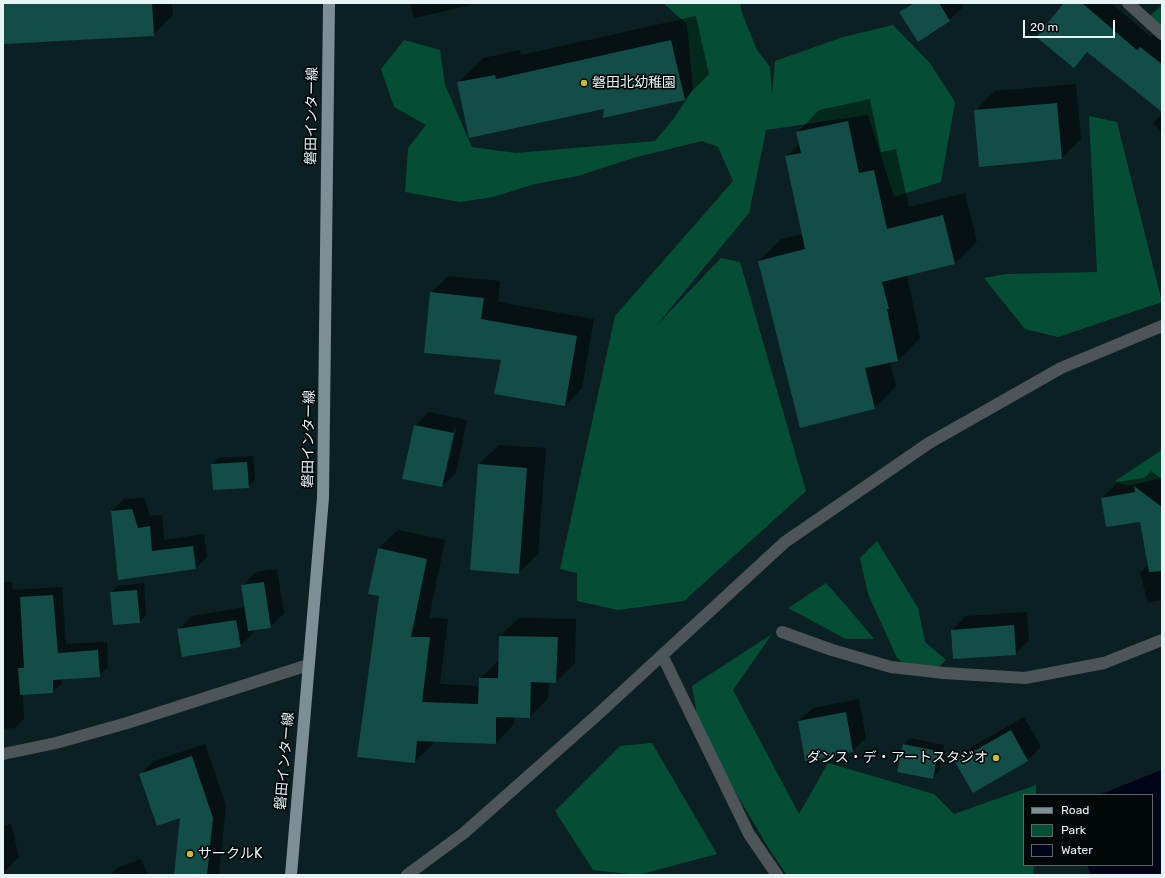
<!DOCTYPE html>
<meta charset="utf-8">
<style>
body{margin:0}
#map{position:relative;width:1165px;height:878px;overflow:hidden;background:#0b2023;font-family:Rubik,sans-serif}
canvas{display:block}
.frame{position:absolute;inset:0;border:4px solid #e7f4f6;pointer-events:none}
.legend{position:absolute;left:1023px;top:794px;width:130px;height:72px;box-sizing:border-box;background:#020809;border:1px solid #5e6668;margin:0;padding:5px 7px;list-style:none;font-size:12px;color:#e7f4f6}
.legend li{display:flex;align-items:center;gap:8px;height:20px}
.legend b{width:20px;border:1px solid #5e6668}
.scale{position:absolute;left:1023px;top:20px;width:92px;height:18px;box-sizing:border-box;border:2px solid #e7f4f6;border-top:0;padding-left:5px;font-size:12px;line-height:14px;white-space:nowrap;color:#e7f4f6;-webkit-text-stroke:3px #020809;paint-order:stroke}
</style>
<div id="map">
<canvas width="1165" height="878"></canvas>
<div class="frame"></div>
<ul class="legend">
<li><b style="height:5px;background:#7d8e96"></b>Road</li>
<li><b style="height:11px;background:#054e36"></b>Park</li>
<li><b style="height:11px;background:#000419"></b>Water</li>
</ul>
<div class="scale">20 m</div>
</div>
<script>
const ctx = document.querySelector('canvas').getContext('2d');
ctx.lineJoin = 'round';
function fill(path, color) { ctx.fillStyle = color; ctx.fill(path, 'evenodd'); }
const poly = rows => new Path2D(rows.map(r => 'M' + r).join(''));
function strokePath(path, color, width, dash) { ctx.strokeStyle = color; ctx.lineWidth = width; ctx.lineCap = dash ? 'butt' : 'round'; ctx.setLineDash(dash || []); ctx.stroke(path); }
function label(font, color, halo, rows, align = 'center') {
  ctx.font = font + ' Rubik,"Noto Sans JP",sans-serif'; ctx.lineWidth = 3.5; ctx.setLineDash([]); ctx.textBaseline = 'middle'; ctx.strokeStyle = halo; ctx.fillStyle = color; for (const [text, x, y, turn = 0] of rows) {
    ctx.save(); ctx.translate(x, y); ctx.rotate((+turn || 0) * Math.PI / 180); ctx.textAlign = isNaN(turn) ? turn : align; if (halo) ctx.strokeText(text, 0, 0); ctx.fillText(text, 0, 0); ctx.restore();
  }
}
const green = poly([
 [663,3,740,3,742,13,757,50,770,67,772,95,775,61,843,37,893,25,930,63,955,102,941,182,894,197,868,115,766,130,749,213,656,326,721,258,740,262,806,491,684,601,618,610,577,601,577,573,560,569,615,316,733,181,718,147,702,141,633,158,578,176,535,184,493,197,460,202,405,192,408,148,426,125,394,107,381,69,404,40,440,50,445,85,472,147,516,153,655,141,675,117,693,89,687,24],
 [1162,5,1162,31,1146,19],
 [1089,116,1117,122,1162,302,1058,337,1025,329,984,278,1006,274,1097,272],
 [1162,450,1162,478,1127,486,1115,481],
 [877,541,918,608,925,642,946,660,934,671,909,668,897,658,868,594,860,558],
 [826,583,849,609,874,639,846,639,788,608],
 [772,634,733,690,799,814,828,763,934,794,954,814,1036,785,1036,795,1024,795,1024,865,1034,865,1033,875,787,875,771,852,700,733,692,686],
 [652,743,717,854,638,875,593,870,555,811,620,746]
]);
const water = poly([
 [1161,770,1162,875,1091,875,1087,865,1152,865,1152,795,1099,795]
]);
const shadow = poly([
 [3,3,172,3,173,15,153,35,3,43],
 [410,3,480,3,414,18],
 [910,3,960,3,963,7,949,20,900,13],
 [1065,3,1111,3,1151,37,1154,34,1162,41,1162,111,1088,52,1074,66],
 [696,16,709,74,684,99,605,107,458,83,483,58,520,50,521,55],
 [1076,84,1081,139,1062,158,975,111,995,91],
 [870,99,881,152,896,149,909,207,965,193,977,241,955,263,907,275,920,338,898,360,890,362,896,386,874,408,759,261,781,239,803,234,787,156,800,143,798,132,819,110],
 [1162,114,1162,132,1153,123],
 [448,276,500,281,498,302,594,319,582,388,565,405,431,293],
 [428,412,467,420,456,473,442,486,404,478,415,426],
 [454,428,456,429,447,472,445,472],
 [499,445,546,448,538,554,519,573,479,464],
 [253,456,255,480,248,487,212,464,219,458],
 [1151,471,1162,479,1162,600,1148,603,1140,573,1148,565,1141,521,1102,498,1118,482,1144,478],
 [144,498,150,516,162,515,164,540,204,534,207,557,196,568,119,579,112,511,124,499],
 [398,530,445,540,429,618,448,619,440,684,479,686,480,678,500,660,500,636,519,618,576,619,575,663,556,682,549,682,548,698,530,717,514,717,514,724,496,743,433,741,433,744,414,762,380,595,379,548],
 [277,569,284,613,270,627,253,629,254,632,240,646,178,630,192,616,245,607,242,586,256,572],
 [3,582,12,582,13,590,62,587,66,644,107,642,108,667,99,676,62,679,62,683,53,692,23,694,24,719,15,728,3,729],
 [144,583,146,615,140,622,111,592,118,586],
 [1027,612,1029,640,1015,654,954,658,952,630,966,616],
 [859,699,866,738,852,751,799,721,813,708],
 [1024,717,1041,747,1028,760,974,791,956,762,970,748],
 [910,738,944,745,939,771,933,778,899,771,904,744],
 [205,744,226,805,219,875,175,875,181,817,140,775,154,761],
 [11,824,19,857,5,871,3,871,3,826],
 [141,859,148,875,110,875,117,868]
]);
const building = poly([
 [3,3,152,3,154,36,3,44],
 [914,3,939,3,950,21,918,42,899,12],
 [1064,3,1082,3,1137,50,1140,47,1162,64,1162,112,1087,52,1074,68,1036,37],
 [671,40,685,100,603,118,604,109,469,138,457,82,495,75,496,79],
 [1057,103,1062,159,979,167,974,110],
 [848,121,859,173,874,170,887,229,943,215,955,264,882,282,889,309,887,309,898,361,865,368,875,409,800,428,758,261,805,249,785,156,801,153,796,132],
 [430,292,484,298,481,319,577,336,565,406,494,394,501,360,424,353],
 [414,425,454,433,442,487,402,479],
 [247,462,249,488,213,490,211,464],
 [478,464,527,468,519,574,470,570],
 [1134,486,1162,507,1162,571,1149,572,1140,522,1106,527,1101,498,1135,492],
 [132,509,138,528,150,526,152,551,193,546,196,569,118,580,111,511],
 [378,548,427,559,411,637,430,637,422,702,478,704,479,678,498,678,499,636,558,637,556,683,531,682,530,718,496,717,496,744,417,741,415,763,357,757,379,596,368,594],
 [264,582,271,628,248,631,241,585],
 [137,590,140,623,113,625,110,592],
 [53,595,58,653,98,650,100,677,53,680,53,693,20,695,18,668,24,668,20,597],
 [236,620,241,647,182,657,177,629],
 [1014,625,1016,655,953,659,951,630],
 [846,712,853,752,805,761,798,721],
 [1011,730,1028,761,973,793,955,762],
 [903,744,938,751,933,779,897,772],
 [192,756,213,818,207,875,174,875,180,818,157,826,139,774]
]);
const minor = poly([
 [782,632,832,650,891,667,944,673,1025,678,1104,663,1162,640],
 [3,754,56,743,127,723,308,665]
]);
const tertiary = poly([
 [1128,3,1162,34],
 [662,655,749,834,777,875],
 [407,875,464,833,595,717,785,542,929,443,1061,368,1162,326]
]);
const primary = poly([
 [291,875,323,498,329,3]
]);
const markers = [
 [584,83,4,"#caba39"],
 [996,758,4,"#caba39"],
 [190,854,4,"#caba39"]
];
const poiNames = [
 ["磐田北幼稚園",592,83],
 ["ダンス・デ・アートスタジオ",988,758,"right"],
 ["サークルK",198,854]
];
const streetNames = [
 ["磐田インター線",312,116,-89],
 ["磐田インター線",309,439,-89],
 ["磐田インター線",285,761,-85]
];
fill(green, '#054e36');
fill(water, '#000419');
fill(shadow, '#0007');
fill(building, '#134d48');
strokePath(minor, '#4d5559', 12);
strokePath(tertiary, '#4d5559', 12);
strokePath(primary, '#7d8e96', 12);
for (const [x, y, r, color] of markers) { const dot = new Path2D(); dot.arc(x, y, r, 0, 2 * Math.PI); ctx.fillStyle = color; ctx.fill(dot); strokePath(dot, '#020809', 1.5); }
label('14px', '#e7f4f6', '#020809', poiNames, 'left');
label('14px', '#e7f4f6', '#020809', streetNames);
</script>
